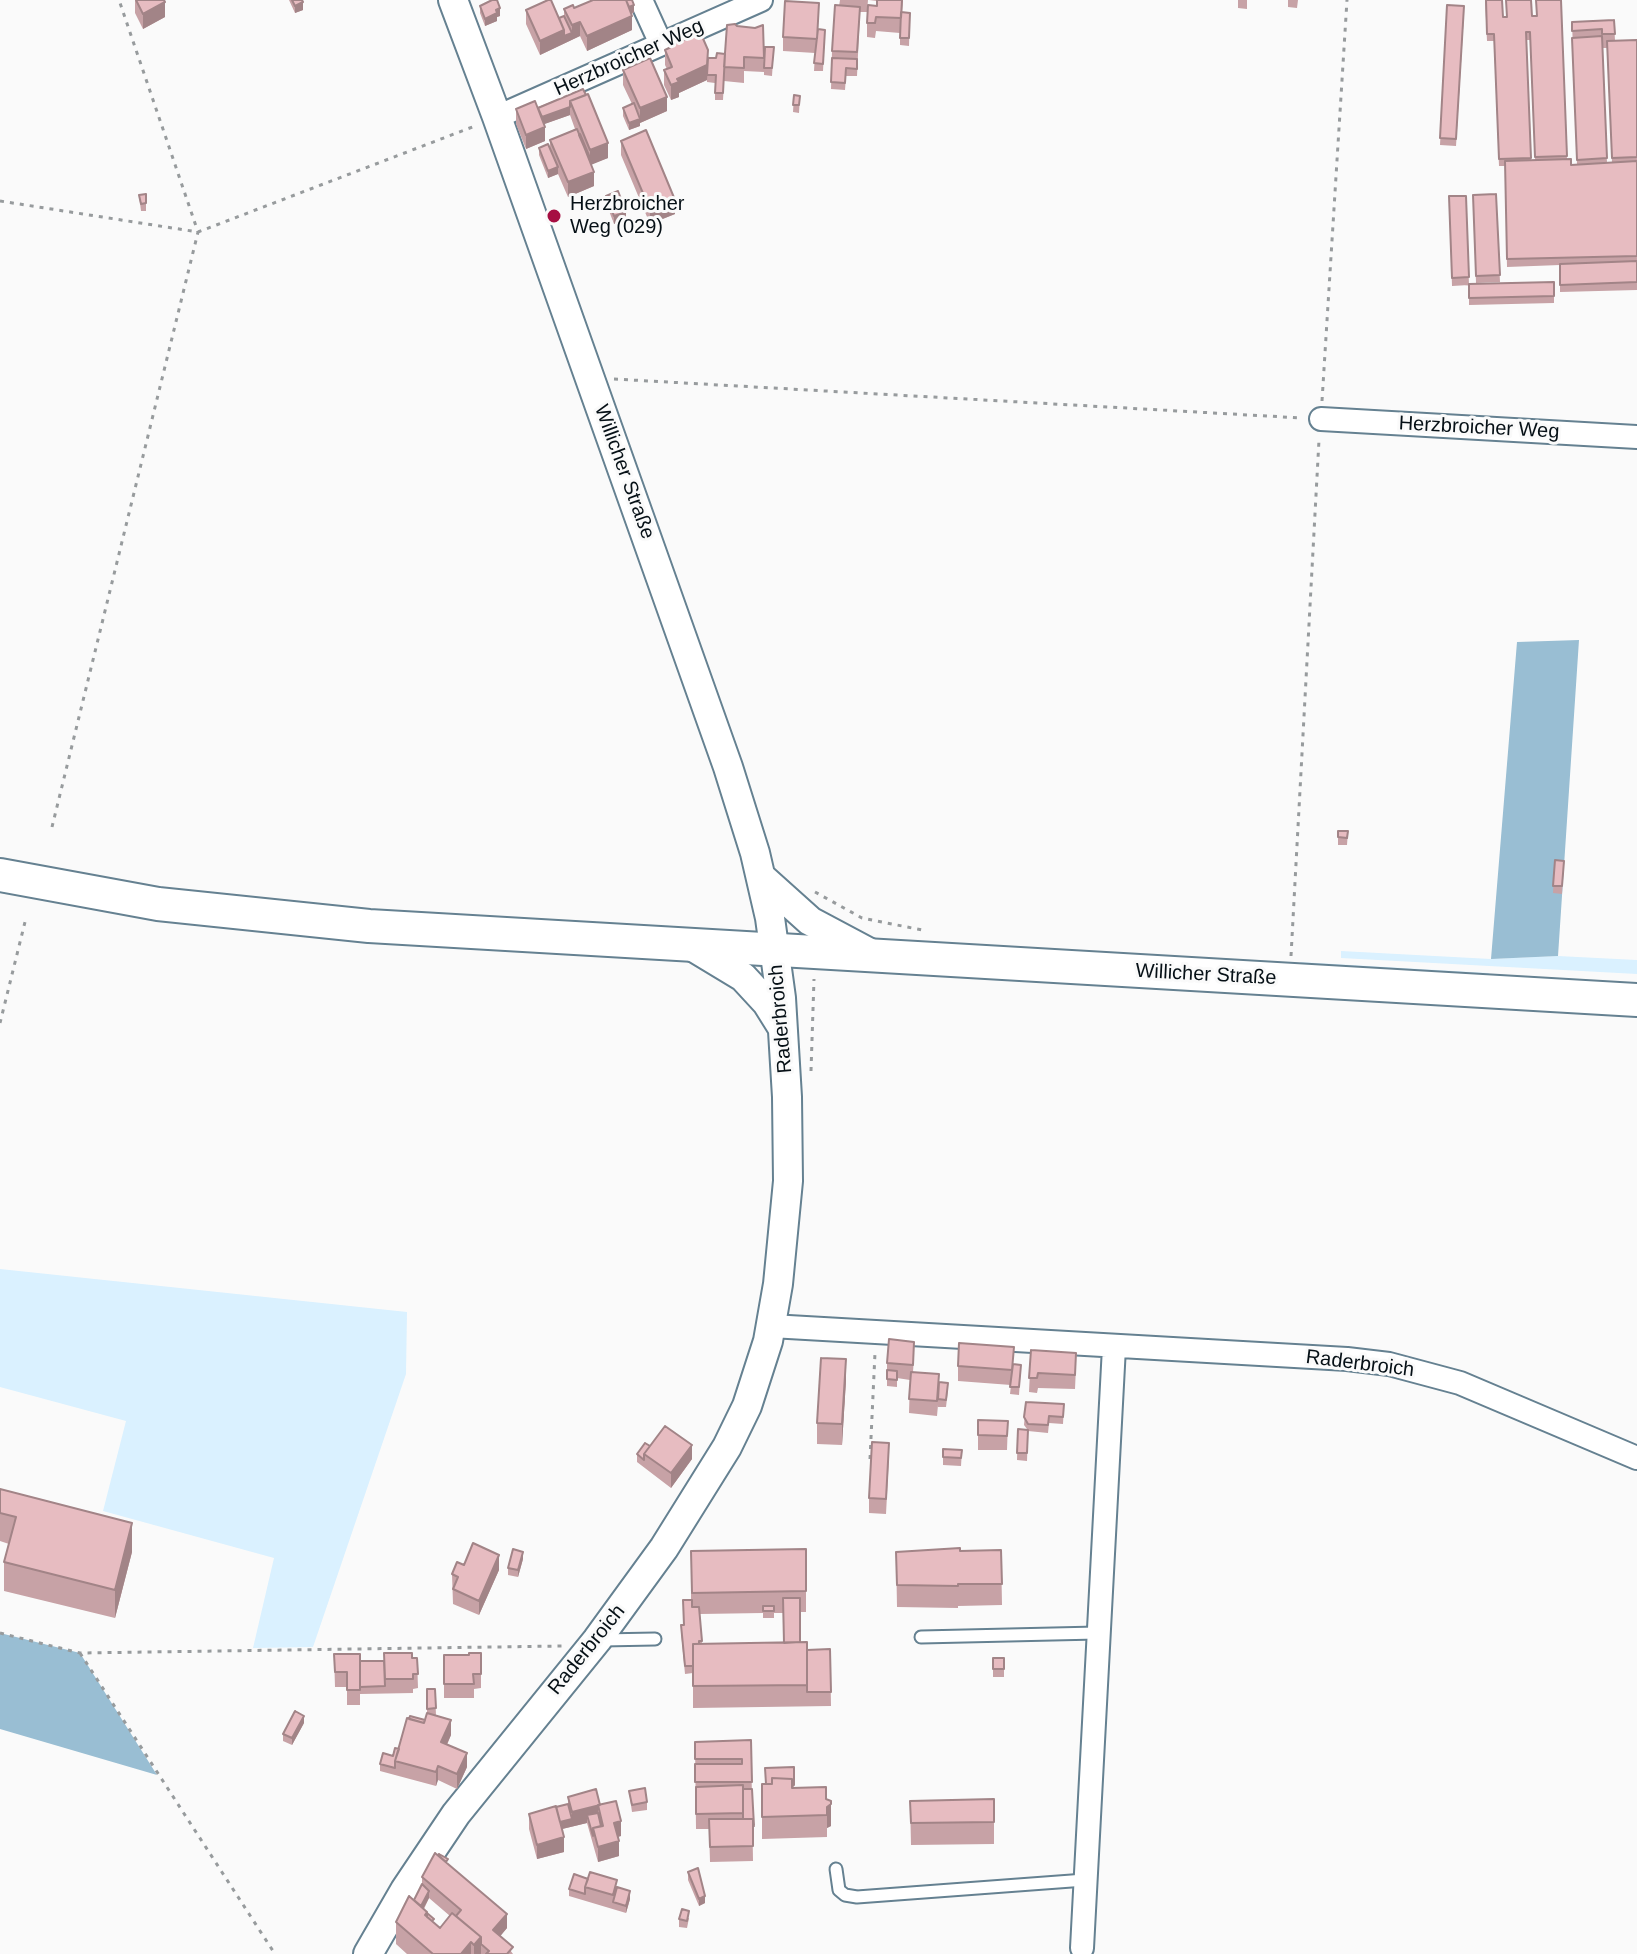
<!DOCTYPE html>
<meta charset="utf-8">
<style>
body{margin:0}
canvas{display:block;background:#fafafa}
</style>
<canvas width="1637" height="1954"></canvas>
<script>
const ctx = document.querySelector('canvas').getContext('2d');
ctx.lineJoin = 'round';
function fill(path, color) { ctx.fillStyle = color; ctx.fill(path, 'evenodd'); }
const poly = rows => new Path2D(rows.map(r => 'M' + r).join(''));
function strokePath(path, color, width, dash) { ctx.strokeStyle = color; ctx.lineWidth = width; ctx.lineCap = dash ? 'butt' : 'round'; ctx.setLineDash(dash || []); ctx.stroke(path); }
function label(font, color, halo, rows, align = 'center') {
  ctx.font = font + ' Helvetica,sans-serif'; ctx.lineWidth = 6; ctx.setLineDash([]); ctx.textBaseline = 'middle'; ctx.strokeStyle = halo; ctx.fillStyle = color; for (const [text, x, y, turn = 0] of rows) {
    ctx.save(); ctx.translate(x, y); ctx.rotate((+turn || 0) * Math.PI / 180); ctx.textAlign = isNaN(turn) ? turn : align; if (halo) ctx.strokeText(text, 0, 0); ctx.fillText(text, 0, 0); ctx.restore();
  }
}
const green = poly([
 [1341,951,1491,959,1558,956,1637,960,1637,974,1341,958],
 [1300,962,1489,973,1489,980,1306,968],
 [0,1269,407,1312,406,1374,313,1647,253,1648,274,1558,103,1511,126,1421,0,1387]
]);
const forest = poly([
 [1579,640,1558,956,1491,959,1517,642],
 [0,1633,80,1653,157,1775,0,1729]
]);
const path = poly([
 [0,201,198,232,475,126],
 [614,379,1302,418],
 [1322,401,1347,0],
 [52,827,198,232,119,0],
 [815,892,862,918,927,931],
 [1291,956,1319,440],
 [0,1023,25,922],
 [811,1071,814,979],
 [870,1459,875,1353],
 [0,1633,80,1653,562,1646],
 [80,1653,275,1954]
]);
const service = poly([
 [921,1637,1097,1633],
 [602,1640,655,1639],
 [836,1869,839,1890,845,1895,857,1897,1085,1880]
]);
const minor = poly([
 [641,0,661,44],
 [497,117,761,0],
 [1321,419,1637,437],
 [771,1326,1347,1359,1389,1364,1460,1383,1637,1458],
 [1082,1948,1114,1347]
]);
const tertiary = poly([
 [761,877,810,921,872,954],
 [690,945,743,977,767,1003,782,1027],
 [368,1954,405,1890,456,1814,597,1640,664,1548,727,1447,747,1406,768,1341,778,1284,788,1181,787,1097,781,998,770,918,755,853,728,767,497,117,453,0]
]);
const secondary = poly([
 [0,875,158,904,369,926,1637,1000]
]);
const wall = poly([
 [135,0,164,0,165,17,143,29,135,13],
 [289,0,302,0,303,10,295,13],
 [840,0,868,0,867,12,860,12,857,76,846,76,845,90,831,89,832,51],
 [869,0,903,0,902,13,910,13,909,46,900,45,900,33,876,31,875,38,867,37,867,23,877,6,877,1],
 [1238,0,1247,0,1247,9,1238,8],
 [1288,0,1298,0,1297,8,1288,7],
 [1485,0,1503,17,1536,16,1561,0,1567,160,1571,165,1577,165,1572,22,1614,20,1615,41,1637,40,1637,290,1560,292,1560,265,1507,267,1505,166,1499,166,1494,41,1487,41],
 [1526,40,1530,40,1535,160,1531,160],
 [1602,48,1607,48,1612,163,1607,163],
 [498,2,500,16,497,17,497,21,485,26,480,13,480,6],
 [1447,5,1464,14,1456,146,1440,145],
 [574,8,634,12,632,14,632,30,587,51,580,36,540,55,526,24,526,10,559,18,564,16,564,9],
 [763,25,764,66,774,47,772,76,764,75,764,72,744,71,744,83,724,81,723,100,715,100,715,83,707,82,707,80,679,93,679,97,671,100,664,85,664,70,667,69,665,65,665,50,716,58,725,54,737,26,755,28],
 [818,29,825,30,823,71,814,71,815,53,783,51,783,37],
 [623,70,667,111,640,123,640,126,629,130,623,116,623,108,632,104,623,85],
 [583,89,608,158,591,164,594,186,568,197,558,174,548,178,539,155,539,148,550,148,550,140,575,129,570,115,544,124,545,141,526,149,516,124,516,109,538,107],
 [794,95,800,96,799,113,793,112],
 [621,141,675,214,650,224,621,155],
 [1496,194,1500,282,1476,283,1473,195],
 [139,195,146,203,146,211,141,211],
 [606,196,626,219,614,224,606,203],
 [1449,196,1466,196,1469,285,1452,286],
 [1554,282,1554,303,1469,305,1469,284],
 [1338,831,1348,831,1347,845,1338,845],
 [1555,860,1564,861,1562,894,1553,893],
 [1031,1350,1076,1367,1075,1389,1038,1388,1037,1393,1029,1392],
 [914,1357,913,1372,939,1382,948,1390,946,1407,938,1407,938,1405,937,1416,909,1413,910,1380,897,1378,897,1387,887,1386,887,1363],
 [1014,1364,1021,1365,1019,1395,1010,1394,1011,1385,958,1381,958,1366],
 [846,1380,842,1445,817,1444,817,1423],
 [1026,1402,1064,1404,1063,1424,1049,1423,1048,1433,1028,1431,1027,1461,1017,1460,1018,1429,1027,1429,1024,1425],
 [978,1420,1008,1421,1007,1450,978,1450],
 [650,1446,692,1459,671,1488,637,1462,637,1454],
 [943,1449,962,1450,961,1466,943,1465],
 [889,1457,886,1514,869,1513,869,1498],
 [0,1489,132,1552,115,1618,4,1591,4,1562,9,1544,0,1541],
 [806,1549,806,1612,800,1612,800,1642,807,1650,830,1649,831,1706,693,1708,693,1666,693,1673,685,1674,681,1632,681,1625,684,1625,691,1600,691,1551],
 [763,1613,763,1618,774,1618,774,1613,783,1613,784,1643,702,1644,700,1614],
 [1001,1550,1002,1605,958,1606,958,1608,897,1607,896,1552],
 [523,1559,518,1577,508,1575,508,1568],
 [464,1565,499,1570,479,1615,453,1604,452,1574],
 [481,1653,481,1688,474,1689,474,1698,444,1698,444,1655,469,1655],
 [334,1654,360,1661,384,1661,417,1658,418,1688,413,1689,413,1693,360,1694,360,1705,347,1705,347,1687,335,1687],
 [993,1658,1004,1658,1004,1677,993,1677],
 [427,1689,435,1689,436,1716,451,1735,447,1745,467,1767,457,1789,438,1780,436,1786,380,1771,380,1764,393,1756,425,1720,427,1714],
 [304,1723,292,1745,283,1741,283,1734],
 [751,1740,753,1861,710,1862,709,1829,696,1829,695,1742],
 [794,1767,794,1788,826,1799,831,1826,827,1828,827,1837,762,1839,762,1784,766,1784],
 [629,1791,647,1802,647,1810,632,1812],
 [568,1797,600,1805,621,1836,617,1837,619,1856,598,1862,587,1823,562,1829,564,1852,537,1859,529,1829,529,1814,568,1804],
 [994,1799,994,1844,911,1845,910,1801],
 [448,1864,507,1928,500,1936,513,1954,407,1954,396,1944,396,1922,414,1900,422,1884,422,1877],
 [429,1898,450,1916,440,1928,434,1923,424,1909],
 [688,1872,705,1903,699,1906,688,1880],
 [574,1874,617,1887,630,1899,626,1913,569,1896,569,1889],
 [689,1918,687,1928,679,1927,679,1919]
]);
const shadedWall = poly([
 [165,2,165,17,143,29,143,14],
 [303,2,303,10,295,13,295,6],
 [634,5,634,12,626,16,626,9],
 [500,8,500,16,497,17,497,21,485,26,485,19],
 [632,16,632,30,587,51,587,36],
 [580,22,580,36,540,55,540,41,564,30,572,33,572,25],
 [708,65,707,80,679,93,679,97,671,100,671,85,677,79],
 [667,97,667,111,640,123,640,126,629,130,629,123,640,119,640,108],
 [570,107,570,115,539,126,539,118],
 [545,127,545,141,526,149,526,135],
 [608,143,608,158,586,167,586,159,590,158,590,150],
 [558,167,558,174,548,178,548,171],
 [594,172,594,186,568,197,568,182],
 [675,200,675,214,650,224,650,210],
 [626,212,626,219,614,224,614,216],
 [846,1359,846,1380,842,1445,842,1424],
 [692,1445,692,1459,671,1488,671,1473],
 [132,1523,132,1552,115,1618,115,1590],
 [523,1552,523,1559,518,1577,518,1570],
 [499,1555,499,1570,479,1615,479,1601],
 [304,1716,304,1723,292,1745,292,1738],
 [451,1720,451,1735,441,1757,441,1742],
 [467,1753,467,1767,457,1789,457,1774],
 [438,1766,438,1780,436,1786,436,1772],
 [831,1804,831,1826,827,1828,827,1807],
 [598,1805,598,1820,587,1815,587,1823,558,1830,558,1823,572,1819,572,1812],
 [621,1821,621,1836,614,1838,614,1823],
 [564,1837,564,1852,537,1859,537,1845],
 [619,1841,619,1856,598,1862,598,1847],
 [429,1891,429,1898,420,1915,420,1907],
 [630,1891,630,1899,626,1913,626,1906],
 [705,1896,705,1903,699,1906,699,1899],
 [507,1914,507,1928,493,1945,493,1930],
 [481,1937,481,1954,474,1954,474,1945],
 [471,1942,471,1954,461,1954]
]);
const building = poly([
 [136,0,164,0,165,2,143,14,136,0],
 [292,0,302,0,303,2,295,6,292,0],
 [492,0,497,0,500,8,496,10,497,13,485,19,480,6,492,0],
 [548,0,551,0,564,30,540,41,526,10,548,0],
 [593,0,626,0,632,16,587,36,580,22,572,25,564,9,573,5,574,8,593,0],
 [626,0,632,0,634,5,629,7,626,0],
 [877,0,902,0,901,18,876,17,875,23,867,23,868,5,877,6,877,0],
 [1486,0,1502,0,1503,17,1507,17,1506,0,1531,0,1532,16,1537,16,1536,0,1561,0,1567,156,1535,157,1530,32,1526,32,1531,158,1499,159,1494,34,1487,34,1486,0],
 [785,1,819,3,817,39,783,37,785,1],
 [835,5,860,7,857,52,832,51,835,5],
 [1447,5,1464,6,1456,139,1440,138,1447,5],
 [901,12,910,13,909,38,900,38,901,12],
 [564,16,572,33,564,36,564,30,559,18,564,16],
 [1614,20,1615,34,1602,34,1602,29,1572,31,1572,22,1614,20],
 [735,24,737,26,755,28,763,25,764,58,744,57,744,68,724,67,727,25,735,24],
 [818,29,825,30,823,64,814,63,818,29],
 [701,34,708,50,707,65,677,79,679,82,671,85,664,70,672,67,665,50,673,46,675,43,701,34],
 [1602,36,1607,158,1577,160,1572,38,1602,36],
 [1637,40,1637,157,1612,158,1607,41,1637,40],
 [765,47,774,47,772,68,764,68,765,47],
 [717,53,725,54,723,93,715,93,716,75,707,75,708,58,716,58,717,53],
 [650,58,667,97,640,108,623,70,650,58],
 [832,58,857,59,857,69,846,68,845,83,831,82,832,58],
 [583,89,586,95,570,101,570,107,542,117,538,108,583,89],
 [588,94,608,143,590,150,570,101,588,94],
 [794,95,800,96,799,105,793,105,794,95],
 [535,101,545,127,526,135,516,109,535,101],
 [634,103,640,119,629,123,623,108,634,103],
 [577,129,594,172,568,182,550,140,577,129],
 [646,130,675,200,650,210,621,141,646,130],
 [580,134,590,158,589,158,579,135,580,134],
 [548,144,558,167,548,171,539,148,548,144],
 [1571,159,1571,165,1637,161,1637,256,1507,259,1505,161,1571,159],
 [618,191,626,212,614,216,606,196,618,191],
 [146,194,146,203,141,204,139,195,146,194],
 [1496,194,1500,275,1476,276,1473,195,1496,194],
 [1449,196,1466,196,1469,277,1452,278,1449,196],
 [1637,261,1637,282,1560,285,1560,264,1637,261],
 [1554,282,1554,296,1469,298,1469,284,1554,282],
 [1338,831,1348,831,1347,838,1338,837,1338,831],
 [1555,860,1564,861,1562,886,1553,886,1555,860],
 [889,1339,914,1342,913,1365,887,1363,889,1339],
 [959,1343,1014,1347,1012,1370,958,1366,959,1343],
 [1031,1350,1076,1353,1075,1375,1038,1373,1037,1378,1029,1378,1031,1350],
 [821,1358,846,1359,842,1424,817,1423,821,1358],
 [1013,1364,1021,1365,1019,1387,1010,1387,1013,1364],
 [887,1370,897,1371,897,1380,887,1379,887,1370],
 [911,1372,939,1374,937,1401,909,1399,911,1372],
 [939,1382,948,1383,946,1400,938,1399,939,1382],
 [1026,1402,1064,1404,1063,1417,1049,1416,1048,1425,1028,1424,1024,1417,1026,1402],
 [978,1420,1008,1421,1007,1436,978,1435,978,1420],
 [665,1426,692,1445,671,1473,644,1454,665,1426],
 [1018,1429,1028,1430,1027,1453,1017,1453,1018,1429],
 [872,1442,889,1443,886,1499,869,1498,872,1442],
 [645,1443,650,1446,644,1454,644,1460,637,1454,645,1443],
 [943,1449,962,1450,961,1458,943,1457,943,1449],
 [0,1489,132,1523,115,1590,4,1562,16,1517,0,1513,0,1489],
 [473,1543,499,1555,479,1601,453,1589,458,1577,452,1574,457,1562,464,1565,473,1543],
 [960,1548,960,1551,1001,1550,1002,1584,958,1584,958,1586,897,1585,896,1552,960,1548],
 [513,1549,523,1552,518,1570,508,1568,513,1549],
 [806,1549,806,1591,692,1593,691,1551,806,1549],
 [783,1598,800,1598,800,1642,784,1643,783,1598],
 [683,1600,692,1600,692,1607,699,1607,702,1641,699,1641,699,1644,693,1644,693,1666,685,1666,681,1625,684,1625,683,1600],
 [763,1606,774,1606,774,1611,763,1611,763,1606],
 [807,1642,807,1685,693,1686,693,1644,807,1642],
 [830,1649,831,1692,807,1692,807,1650,830,1649],
 [384,1653,412,1653,412,1658,417,1658,418,1674,413,1674,413,1679,385,1679,384,1653],
 [469,1653,481,1653,481,1674,473,1674,474,1684,444,1684,444,1655,469,1655,469,1653],
 [334,1654,360,1654,360,1690,347,1690,347,1672,335,1672,334,1654],
 [993,1658,1004,1658,1004,1669,993,1669,993,1658],
 [360,1661,384,1661,385,1686,360,1687,360,1661],
 [427,1689,435,1689,436,1708,427,1709,427,1689],
 [295,1711,304,1716,292,1738,283,1734,295,1711],
 [427,1713,451,1720,441,1742,467,1753,457,1774,438,1766,436,1772,395,1761,407,1718,424,1723,427,1713],
 [410,1716,425,1720,424,1723,409,1719,410,1716],
 [751,1740,752,1782,695,1782,695,1764,742,1764,742,1759,695,1759,695,1742,751,1740],
 [395,1748,399,1749,395,1761,395,1768,380,1764,383,1753,393,1756,395,1748],
 [794,1767,794,1785,792,1785,792,1779,772,1778,772,1784,766,1784,765,1768,794,1767],
 [772,1778,792,1779,792,1788,826,1787,826,1799,831,1801,831,1804,827,1807,827,1815,762,1817,762,1784,772,1784,772,1778],
 [743,1785,743,1813,696,1814,696,1787,743,1785],
 [645,1788,647,1802,632,1805,629,1791,645,1788],
 [596,1789,600,1805,572,1812,568,1797,596,1789],
 [743,1789,752,1789,754,1826,753,1819,743,1819,743,1789],
 [994,1799,994,1822,911,1823,910,1801,994,1799],
 [616,1801,621,1821,614,1823,619,1841,598,1847,593,1828,603,1826,598,1805,616,1801],
 [568,1804,572,1819,560,1822,556,1807,568,1804],
 [556,1806,564,1837,537,1845,529,1814,556,1806],
 [598,1813,601,1826,593,1828,593,1836,587,1815,598,1813],
 [709,1819,753,1819,753,1846,710,1847,709,1819],
 [435,1853,507,1914,493,1930,513,1947,507,1954,486,1954,489,1951,481,1944,481,1937,456,1916,461,1910,422,1877,435,1853],
 [439,1854,448,1859,446,1862,438,1855,439,1854],
 [698,1868,705,1896,699,1899,688,1872,698,1868],
 [590,1872,617,1880,613,1895,585,1887,590,1872],
 [574,1874,588,1879,585,1887,585,1894,569,1889,574,1874],
 [422,1884,429,1891,421,1906,414,1900,422,1884],
 [617,1887,630,1891,626,1906,613,1902,617,1887],
 [409,1896,427,1912,425,1915,440,1928,452,1913,481,1937,474,1945,471,1942,461,1954,433,1954,396,1922,409,1896],
 [682,1909,689,1911,687,1921,679,1919,682,1909],
 [427,1913,434,1919,432,1921,427,1917,427,1913]
]);
const markers = [
 [554,216,8,"#a60e42"]
];
const streetNames = [
 ["Herzbroicher Weg",629,58,-24],
 ["Herzbroicher Weg",1479,428,3],
 ["Willicher Straße",624,472,70],
 ["Willicher Straße",1206,975,3],
 ["Raderbroich",781,1019,-95],
 ["Raderbroich",1360,1364,7],
 ["Raderbroich",587,1650,-51]
];
const poiNames = [
 ["Herzbroicher",570,204],
 ["Weg (029)",570,227]
];
fill(green, '#daf1ff');
fill(forest, '#99bed3');
strokePath(service, '#658191', 15);
strokePath(minor, '#658191', 26);
strokePath(tertiary, '#658191', 32);
strokePath(secondary, '#658191', 36);
strokePath(path, '#979b9d', 3, [4, 6]);
strokePath(service, '#fff', 11);
strokePath(minor, '#fff', 22);
strokePath(tertiary, '#fff', 28);
strokePath(secondary, '#fff', 32);
fill(wall, '#c7a2a6');
fill(shadedWall, '#a28487');
fill(building, '#e7bcc1');
strokePath(building, '#a28487', 2);
for (const [x, y, r, color] of markers) { const dot = new Path2D(); dot.arc(x, y, r, 0, 2 * Math.PI); ctx.fillStyle = color; ctx.fill(dot); strokePath(dot, '#fafafa', 3); }
label('20px', '#061016', '#fafafa', streetNames);
label('20px', '#061016', '#fafafa', poiNames, 'left');
</script>
